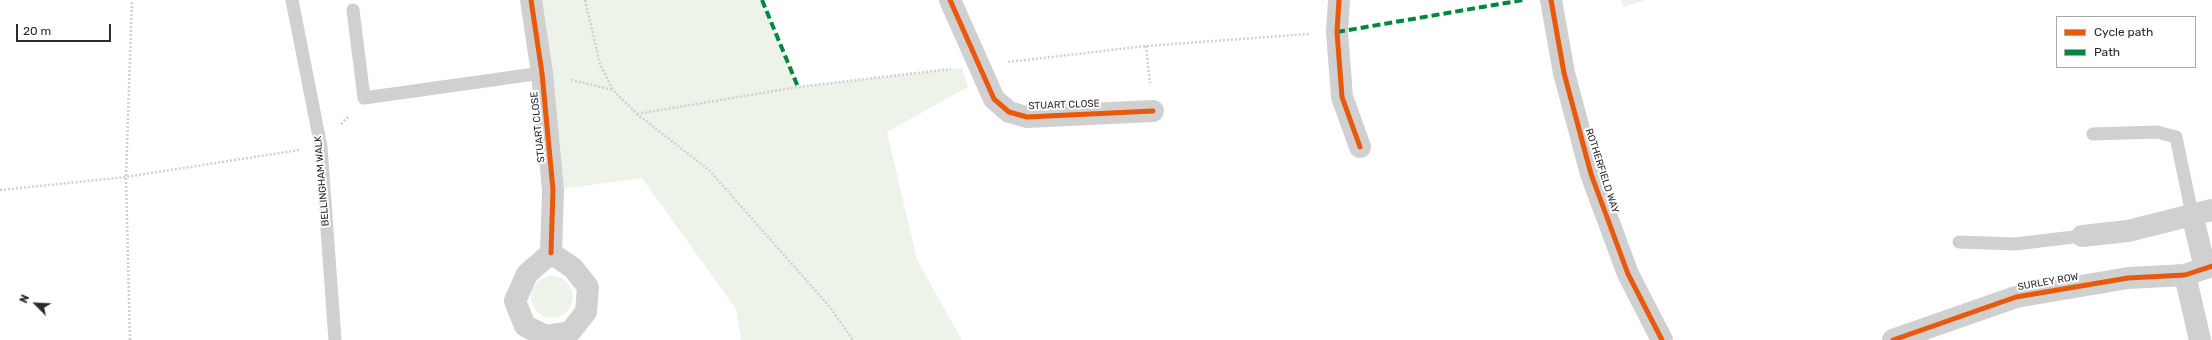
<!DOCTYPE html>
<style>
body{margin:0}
#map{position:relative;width:2212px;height:340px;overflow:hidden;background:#fff;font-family:Rubik,sans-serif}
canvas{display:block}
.legend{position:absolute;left:2056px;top:16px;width:140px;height:52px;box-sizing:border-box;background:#fff;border:1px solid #aaa;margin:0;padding:5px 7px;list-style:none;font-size:12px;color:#2b2b2b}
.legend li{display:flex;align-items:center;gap:8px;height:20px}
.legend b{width:20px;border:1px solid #aaa}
.north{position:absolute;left:16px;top:284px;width:40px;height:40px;-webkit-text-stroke:3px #fff;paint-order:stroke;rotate:294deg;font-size:11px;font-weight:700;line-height:16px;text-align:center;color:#2b2b2b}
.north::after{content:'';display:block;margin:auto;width:14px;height:18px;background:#2b2b2b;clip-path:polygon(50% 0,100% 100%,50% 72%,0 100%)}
.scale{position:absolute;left:16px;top:24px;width:95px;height:18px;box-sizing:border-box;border:2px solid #2b2b2b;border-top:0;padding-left:5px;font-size:12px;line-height:14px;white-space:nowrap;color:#2b2b2b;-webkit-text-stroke:3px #fff;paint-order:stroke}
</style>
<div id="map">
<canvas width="2212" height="340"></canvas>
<ul class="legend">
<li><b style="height:5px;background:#e8590c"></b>Cycle path</li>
<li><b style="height:5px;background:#00873e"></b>Path</li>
</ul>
<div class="north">N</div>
<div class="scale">20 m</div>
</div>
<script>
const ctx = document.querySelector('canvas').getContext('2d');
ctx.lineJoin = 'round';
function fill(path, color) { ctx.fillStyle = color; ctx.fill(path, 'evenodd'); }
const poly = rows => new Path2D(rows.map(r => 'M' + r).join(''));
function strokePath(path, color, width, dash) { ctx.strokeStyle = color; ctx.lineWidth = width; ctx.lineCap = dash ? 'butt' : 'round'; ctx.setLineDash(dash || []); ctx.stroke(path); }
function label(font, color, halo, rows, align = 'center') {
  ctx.font = font + ' Rubik,sans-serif'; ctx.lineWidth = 4; ctx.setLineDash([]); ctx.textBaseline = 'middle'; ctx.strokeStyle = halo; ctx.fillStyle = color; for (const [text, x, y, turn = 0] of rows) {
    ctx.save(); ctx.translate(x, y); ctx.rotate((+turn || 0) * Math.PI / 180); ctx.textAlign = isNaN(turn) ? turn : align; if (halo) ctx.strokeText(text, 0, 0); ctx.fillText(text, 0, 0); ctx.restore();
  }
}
const green = poly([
 [528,0,762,0,799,87,962,68,968,87,887,132,917,260,962,340,741,340,736,309,642,178,553,190],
 [1621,0,1646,0,1623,7],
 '531 297a21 21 0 1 1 42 0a21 21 0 1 1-42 0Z'
]);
const path = poly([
 [585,0,600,64,613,90,637,114,709,170,829,306,853,340],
 [1146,46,1150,83],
 [1008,62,1146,46,1309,34],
 [571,80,613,90],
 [637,114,798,87,951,69],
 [341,124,349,116],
 [0,190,126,177,299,150],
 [130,340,126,177,132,0]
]);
const service = poly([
 [292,0,321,147,335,340],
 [353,10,364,98,542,73],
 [2093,134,2157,132,2176,137,2192,214],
 [1959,242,2015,244,2082,236]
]);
const minor = poly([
 [531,0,542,73,553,190,551,253],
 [950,0,994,99,1009,112,1027,117,1153,111],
 [1339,0,1337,32,1342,97,1360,147],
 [2192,214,2205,268],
 [2082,236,2128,231,2212,210],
 [551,253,573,268,588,287,586,312,570,332,546,336,525,326,515,301,527,274,551,253],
 [2185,275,2200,340],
 [1893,340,2016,297,2128,278,2185,275,2212,266]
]);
const tertiary = poly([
 [1551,0,1564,73,1591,174,1628,274,1662,340]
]);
const quiet = poly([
 [762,0,798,87],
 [1337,32,1523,0]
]);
const cycleway = poly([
 [531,0,542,73,553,190,551,253],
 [950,0,994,99,1009,112,1027,117,1153,111],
 [1339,0,1337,32,1342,97,1360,147],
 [1551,0,1564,73,1591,174,1628,274,1662,340],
 [1893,340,2016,297,2128,278,2185,275,2212,266]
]);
const streetNames = [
 ["STUART CLOSE",1064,105,-2],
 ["STUART CLOSE",538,127,-96],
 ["ROTHERFIELD WAY",1602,171,72],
 ["BELLINGHAM WALK",322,181,-95],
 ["SURLEY ROW",2048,282,-10]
];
fill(green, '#eef3e9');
strokePath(path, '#d0d0d0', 2.5, [2, 2]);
strokePath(service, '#d0d0d0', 13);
strokePath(minor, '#d0d0d0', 22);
strokePath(tertiary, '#d0d0d0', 22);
strokePath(quiet, '#00873e', 4, [8, 4]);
strokePath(cycleway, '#e8590c', 5);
label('10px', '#2b2b2b', '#fff', streetNames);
</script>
